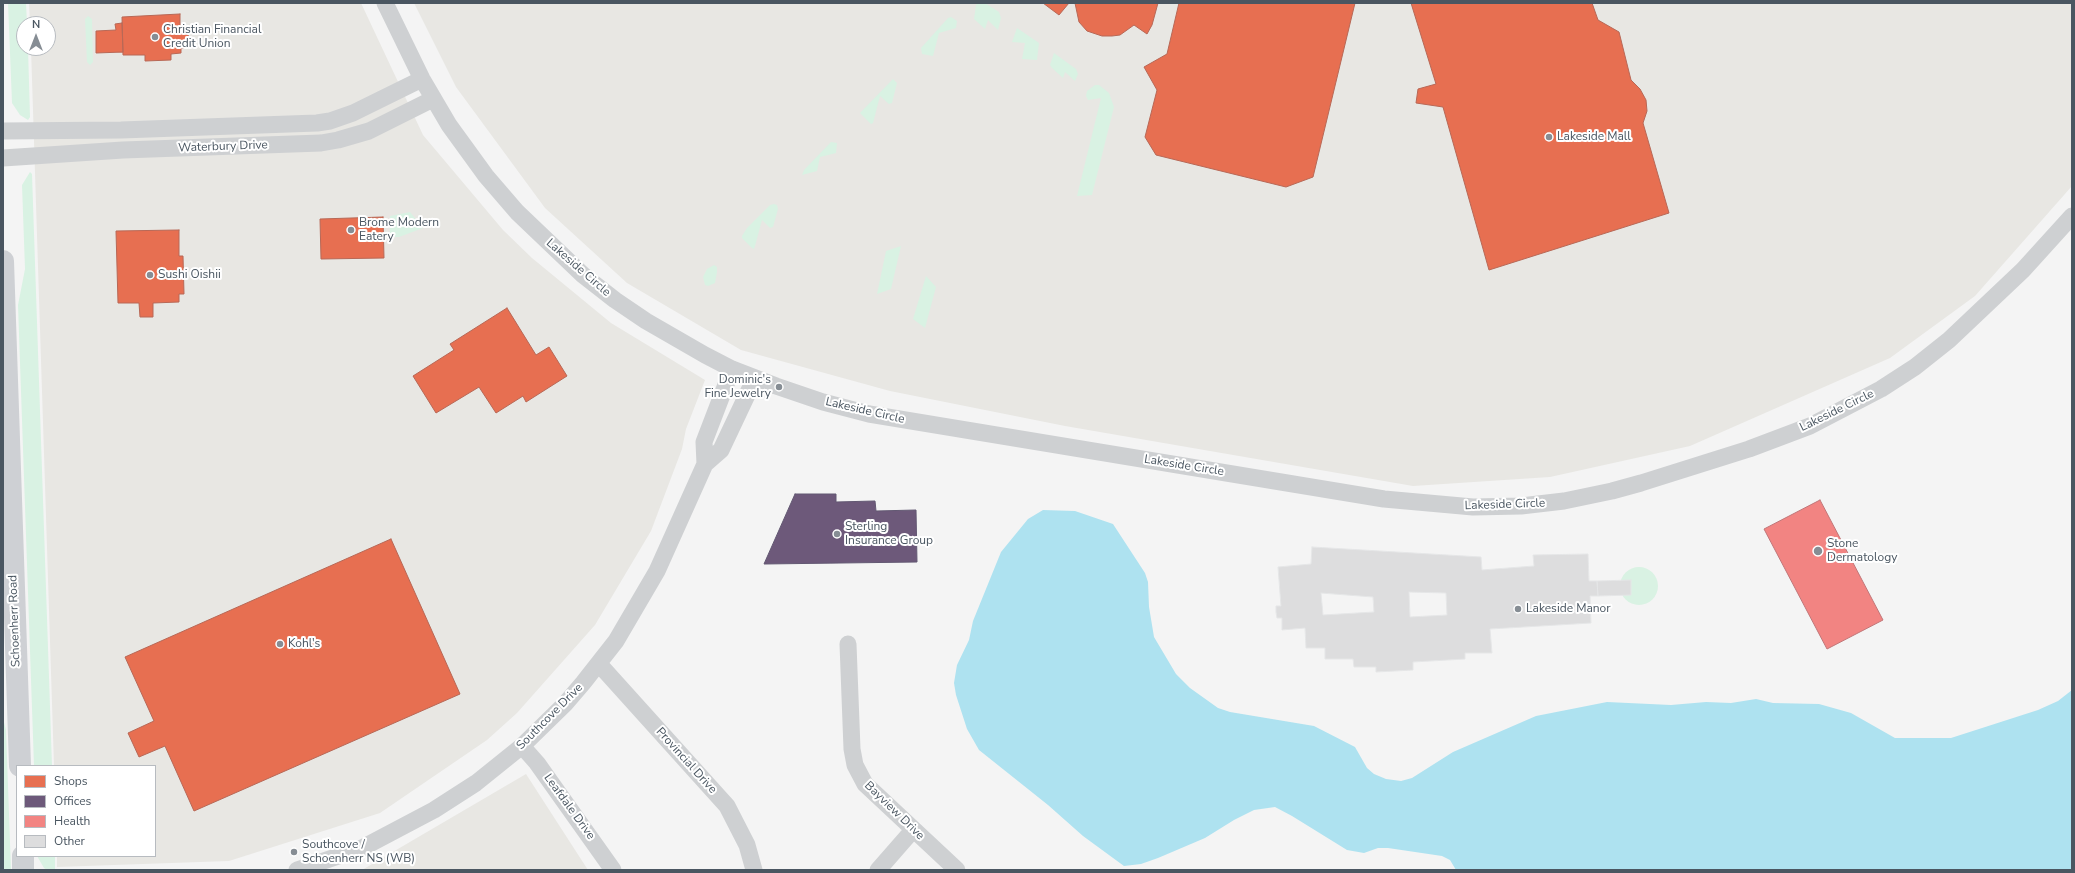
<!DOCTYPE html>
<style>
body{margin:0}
#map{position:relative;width:2075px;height:873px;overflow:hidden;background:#f4f4f4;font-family:"Nunito Sans",sans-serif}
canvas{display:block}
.frame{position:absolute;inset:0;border:4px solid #4a5661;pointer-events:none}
.legend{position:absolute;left:16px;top:765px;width:140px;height:92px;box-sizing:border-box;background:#fff;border:1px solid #b7bbc0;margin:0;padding:5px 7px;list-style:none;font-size:12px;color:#4a5661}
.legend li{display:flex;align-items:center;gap:8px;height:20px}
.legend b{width:20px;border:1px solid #b7bbc0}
.north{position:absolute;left:16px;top:16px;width:40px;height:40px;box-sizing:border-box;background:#fff;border:1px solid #b7bbc0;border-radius:50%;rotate:0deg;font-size:11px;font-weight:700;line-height:16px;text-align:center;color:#4a5661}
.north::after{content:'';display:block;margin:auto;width:14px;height:18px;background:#868d94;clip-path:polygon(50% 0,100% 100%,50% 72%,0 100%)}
</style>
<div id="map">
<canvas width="2075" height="873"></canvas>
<div class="frame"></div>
<ul class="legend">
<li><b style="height:11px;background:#e76f51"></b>Shops</li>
<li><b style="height:11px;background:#6d597a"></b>Offices</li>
<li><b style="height:11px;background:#f28482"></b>Health</li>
<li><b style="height:11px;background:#ddddde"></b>Other</li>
</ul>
<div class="north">N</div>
</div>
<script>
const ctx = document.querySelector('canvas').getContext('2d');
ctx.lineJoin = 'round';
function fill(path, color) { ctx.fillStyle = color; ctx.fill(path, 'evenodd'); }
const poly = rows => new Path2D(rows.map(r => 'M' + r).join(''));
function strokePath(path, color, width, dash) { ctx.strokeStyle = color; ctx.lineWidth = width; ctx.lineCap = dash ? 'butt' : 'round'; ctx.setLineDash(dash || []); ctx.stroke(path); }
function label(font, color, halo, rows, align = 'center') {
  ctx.font = font + ' "Nunito Sans",sans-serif'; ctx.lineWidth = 4; ctx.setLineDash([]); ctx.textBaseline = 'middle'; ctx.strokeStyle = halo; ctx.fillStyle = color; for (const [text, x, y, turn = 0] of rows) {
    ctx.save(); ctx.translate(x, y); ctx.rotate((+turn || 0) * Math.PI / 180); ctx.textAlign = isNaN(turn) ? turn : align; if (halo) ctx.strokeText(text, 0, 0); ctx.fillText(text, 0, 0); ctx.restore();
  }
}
const commercial = poly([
 [29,3,361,3,423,135,503,230,532,258,611,323,705,380,686,429,682,449,651,531,595,625,517,713,487,740,380,813,229,861,57,867,57,856,155,856,155,766,54,766,31,48,48,48,48,24,30,24],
 [414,3,2072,3,2072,186,1975,296,1890,358,1690,446,1550,477,1413,486,1065,426,890,391,741,350,627,283,545,208,456,87],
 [526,774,588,870,362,870]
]);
const green = poly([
 [8,3,26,3,27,24,24,24,24,48,28,48,30,117,28,120,20,115,12,103],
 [978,3,985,3,999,12,1001,18,998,30,988,20,985,29,974,19,976,5],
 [88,16,92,19,93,62,90,65,87,62,85,19],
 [951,17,957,21,956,28,939,33,933,56,922,54,921,48,948,18],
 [1017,28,1039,43,1037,60,1022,59,1025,43,1012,42],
 [1054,53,1076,69,1078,74,1075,81,1065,72,1063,78,1052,68,1050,65],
 [893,79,897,83,892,103,889,104,880,96,873,123,871,124,860,113],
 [1095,85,1099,85,1109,93,1114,107,1092,195,1077,196,1101,98,1088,100,1086,96,1087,91],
 [831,142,837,143,836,153,820,157,817,171,802,175,804,170],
 [30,172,32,174,52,766,34,766,18,305,25,269,22,185],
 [774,204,777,205,778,209,773,227,770,228,762,220,755,246,754,249,752,248,742,238,742,236,747,228,770,205],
 [410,212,423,228,399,237,390,237,390,216],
 [901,246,891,289,877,294,886,251],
 [714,265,717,267,717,272,715,283,708,286,705,285,703,277,707,269],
 [926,276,936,287,925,328,913,319],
 '1620 586a19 19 0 1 1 38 0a19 19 0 1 1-38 0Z',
 [3,718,6,730,11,870,3,870],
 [37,856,55,856,55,870,47,870,44,868]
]);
const water = poly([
 [1043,510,1075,511,1113,524,1145,573,1148,582,1149,607,1154,637,1176,674,1190,688,1218,708,1230,712,1314,726,1355,747,1367,768,1374,774,1386,779,1401,781,1412,778,1453,752,1536,716,1607,702,1671,705,1706,702,1731,703,1756,699,1773,703,1819,704,1851,713,1895,738,1951,738,2038,710,2058,701,2072,690,2072,870,1456,870,1450,860,1442,856,1388,848,1378,848,1364,853,1347,850,1292,816,1275,807,1254,810,1234,820,1205,838,1158,858,1141,864,1124,866,1083,836,1048,805,979,750,967,729,956,695,954,683,957,665,969,640,973,621,1001,552,1028,519]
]);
const shops = poly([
 [1043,3,1069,3,1059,15,1043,3],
 [1075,3,1158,3,1152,25,1147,34,1134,25,1120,35,1112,36,1102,36,1087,31,1079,22,1075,3],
 [1179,3,1355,3,1313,177,1286,187,1156,155,1145,137,1157,90,1144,67,1167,54,1179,3],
 [1411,3,1592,3,1598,20,1619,32,1631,80,1640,89,1646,100,1647,111,1643,123,1669,213,1489,270,1443,107,1416,103,1418,89,1436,84,1411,3],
 [180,14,180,33,188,33,189,48,181,48,181,53,171,54,171,60,145,61,145,55,123,55,122,17,180,14],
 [122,23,123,52,96,53,96,31,116,30,115,24,122,23],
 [383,217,384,258,321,259,320,219,383,217],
 [179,230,179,256,183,256,184,294,179,294,179,302,153,303,153,317,140,317,139,303,118,303,116,231,179,230],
 [507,308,536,355,549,347,567,376,526,402,523,396,496,413,479,387,436,413,413,376,454,350,450,344,507,308],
 [391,539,460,694,194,811,165,746,139,757,128,733,154,721,125,657,391,539]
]);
const offices = poly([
 [795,494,836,494,836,502,875,501,876,511,916,510,917,562,764,564,795,494]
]);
const health = poly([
 [1820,500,1883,620,1827,649,1764,529,1820,500]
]);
const building = poly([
 [1312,547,1481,557,1482,570,1534,566,1533,555,1588,554,1589,581,1597,581,1598,596,1590,596,1591,623,1490,629,1492,653,1465,653,1465,659,1413,662,1413,670,1376,672,1376,667,1354,667,1353,659,1325,659,1325,648,1306,648,1305,628,1282,630,1282,618,1277,618,1276,612,1276,606,1281,606,1278,567,1311,564,1312,547],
 [1409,592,1446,593,1447,615,1410,617,1409,592],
 [1321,593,1373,597,1374,612,1323,615,1321,593],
 [1631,580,1631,595,1598,596,1597,581,1631,580]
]);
const minor = poly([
 [385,3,422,79,449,125,486,176,517,212,583,275,615,300,646,321,705,355,732,369,776,386,823,402,869,414,1384,499,1473,507,1521,506,1564,501,1612,491,1641,483,1749,449,1810,426,1881,389,1915,367,1949,340,2023,270,2072,216],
 [3,131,121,130,317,123,330,121,353,113,422,79],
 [3,158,123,150,321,143,338,140,369,131,433,99],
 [705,464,721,450,755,378],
 [848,644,852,749,855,765,865,784,957,870],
 [599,664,727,806,747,845,754,870],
 [522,746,537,763,613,870],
 [297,870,362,848,434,810,476,783,522,746,565,704,583,683,616,641,657,571,705,464,704,442,732,369],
 [878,870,913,830]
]);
const secondary = poly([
 [3,261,20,766],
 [23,856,23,870]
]);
const markers = [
 [155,37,4,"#868d94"],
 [1549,137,4,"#868d94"],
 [351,230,4,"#868d94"],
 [150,275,4,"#868d94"],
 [779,387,4,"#868d94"],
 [837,534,4,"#868d94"],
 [1818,551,5,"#868d94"],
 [1518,609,4,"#868d94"],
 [280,644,4,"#868d94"],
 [294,852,4,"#868d94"]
];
const poiNames = [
 ["Christian Financial",163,30],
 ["Credit Union",163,44],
 ["Lakeside Mall",1557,137],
 ["Brome Modern",359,223],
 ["Eatery",359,237],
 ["Sushi Oishii",158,275],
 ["Dominic's",771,380,"right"],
 ["Fine Jewelry",771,394,"right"],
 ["Sterling",845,527],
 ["Insurance Group",845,541],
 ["Stone",1827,544],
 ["Dermatology",1827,558],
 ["Lakeside Manor",1526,609],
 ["Kohl's",288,644],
 ["Southcove /",302,845],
 ["Schoenherr NS (WB)",302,859]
];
const streetNames = [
 ["Waterbury Drive",223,147,-2],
 ["Lakeside Circle",578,268,41],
 ["Lakeside Circle",865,411,13],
 ["Lakeside Circle",1837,411,-26],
 ["Lakeside Circle",1184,466,9],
 ["Lakeside Circle",1505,505,-2],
 ["Schoenherr Road",15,621,-92],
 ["Southcove Drive",550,717,-45],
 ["Provincial Drive",686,761,48],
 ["Leafdale Drive",569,807,54],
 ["Bayview Drive",894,811,44]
];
fill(commercial, '#e8e7e3');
fill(green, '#d9f2e3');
fill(water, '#aee2f0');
fill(shops, '#e76f51');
strokePath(shops, '#b86856', 1);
fill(offices, '#6d597a');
strokePath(offices, '#625872', 1);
fill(health, '#f28482');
strokePath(health, '#c07678', 1);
fill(building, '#ddddde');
strokePath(building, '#e5e6e7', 1);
strokePath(minor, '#ced0d2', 17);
strokePath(secondary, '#ced0d4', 22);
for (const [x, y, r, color] of markers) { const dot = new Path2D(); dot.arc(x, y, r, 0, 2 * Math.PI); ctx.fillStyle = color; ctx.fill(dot); strokePath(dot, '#fff', 1.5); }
label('12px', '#4a5661', '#fff', poiNames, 'left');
label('12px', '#4a5661', '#fff', streetNames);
</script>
